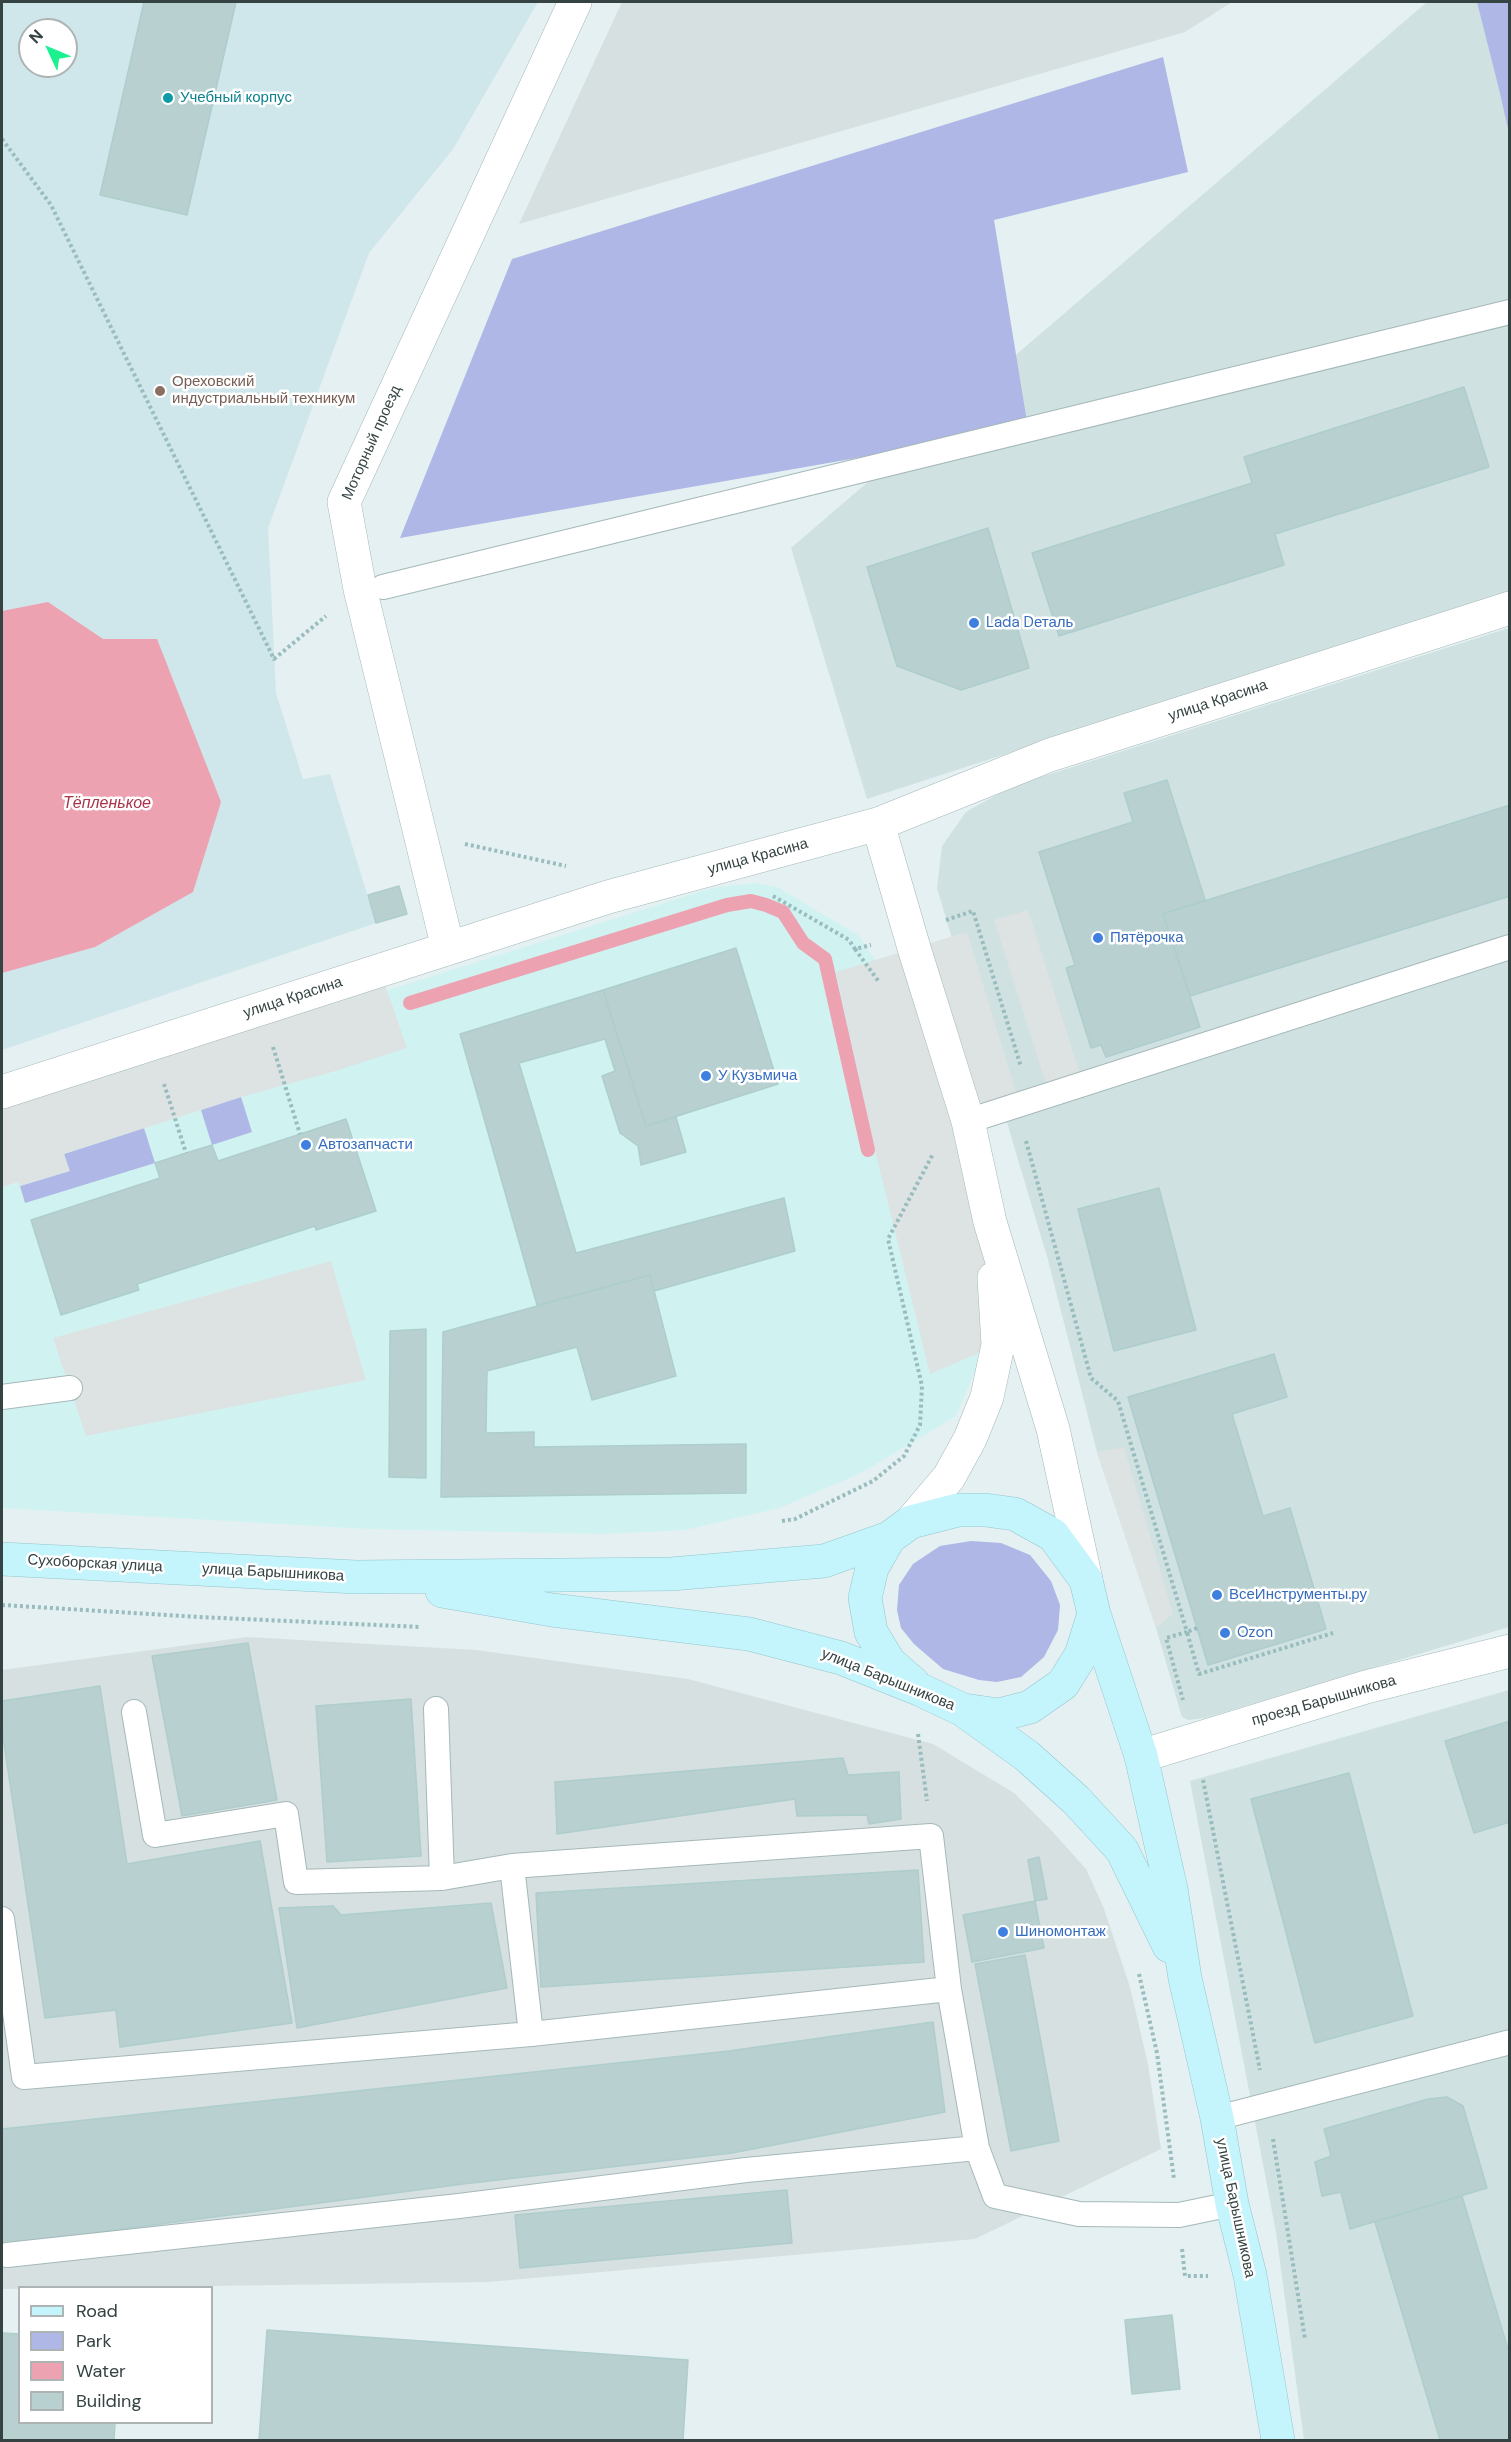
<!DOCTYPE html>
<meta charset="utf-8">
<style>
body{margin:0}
#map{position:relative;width:1511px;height:2442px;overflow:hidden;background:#e4f0f1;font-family:"DM Sans",sans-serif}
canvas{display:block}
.frame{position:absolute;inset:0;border:3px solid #354343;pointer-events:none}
.legend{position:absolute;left:18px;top:2286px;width:195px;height:138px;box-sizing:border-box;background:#fff;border:2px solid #aeb4b4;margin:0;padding:8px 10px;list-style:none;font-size:18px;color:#354343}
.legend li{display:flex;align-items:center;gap:12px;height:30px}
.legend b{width:30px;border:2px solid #aeb4b4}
.north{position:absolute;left:18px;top:18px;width:60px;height:60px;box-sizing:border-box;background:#fff;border:2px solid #aeb4b4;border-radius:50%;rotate:314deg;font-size:16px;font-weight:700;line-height:24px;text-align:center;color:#354343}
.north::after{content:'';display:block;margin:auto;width:21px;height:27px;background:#1cf190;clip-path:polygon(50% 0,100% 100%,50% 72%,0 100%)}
</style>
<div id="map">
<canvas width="1511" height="2442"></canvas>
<div class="frame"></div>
<ul class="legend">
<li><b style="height:8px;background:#c4f4fc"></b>Road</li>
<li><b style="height:16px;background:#aeb7e5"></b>Park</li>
<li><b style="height:16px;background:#eda2b1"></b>Water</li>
<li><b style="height:16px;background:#b8d0d0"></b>Building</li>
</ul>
<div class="north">N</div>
</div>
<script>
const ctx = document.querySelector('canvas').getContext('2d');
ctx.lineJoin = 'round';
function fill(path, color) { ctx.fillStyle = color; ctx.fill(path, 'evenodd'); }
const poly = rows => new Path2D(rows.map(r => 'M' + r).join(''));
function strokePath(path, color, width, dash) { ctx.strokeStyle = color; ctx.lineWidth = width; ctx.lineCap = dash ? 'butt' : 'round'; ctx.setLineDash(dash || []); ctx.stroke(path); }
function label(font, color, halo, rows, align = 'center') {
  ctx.font = font + ' "DM Sans",sans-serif'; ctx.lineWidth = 5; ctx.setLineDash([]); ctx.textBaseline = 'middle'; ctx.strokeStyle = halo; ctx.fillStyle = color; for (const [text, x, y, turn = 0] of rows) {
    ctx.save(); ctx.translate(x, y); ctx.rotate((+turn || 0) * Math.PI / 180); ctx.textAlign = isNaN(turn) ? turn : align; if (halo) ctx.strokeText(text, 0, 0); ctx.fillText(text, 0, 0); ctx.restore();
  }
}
const residential = poly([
 [1427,2,1509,2,1509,591,867,799,791,548],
 [1509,628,1509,1627,1205,1718,1188,1720,1182,1717,1156,1628,1097,1452,1048,1260,937,888,942,846,966,812,1010,787],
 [1509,1690,1509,2440,1304,2440,1276,2232,1190,1781]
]);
const commercial = poly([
 [755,883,777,887,858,935,892,984,977,1278,978,1364,956,1416,861,1473,779,1508,685,1530,603,1534,368,1529,2,1508,2,1115,277,1025,712,888]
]);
const industrial = poly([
 [622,2,1232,2,1185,32,519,224],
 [247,1637,476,1650,688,1679,933,1744,1014,1793,1052,1831,1086,1869,1103,1906,1130,1987,1148,2064,1161,2149,975,2239,488,2282,2,2289,2,1670]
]);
const education = poly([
 [2,2,538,2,453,149,369,253,268,528,276,693,303,779,330,774,376,923,2,1050],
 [30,30,66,30,66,66,30,66]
]);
const green = poly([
 [1477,2,1509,2,1509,133,1499,89],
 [1163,57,1188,172,994,220,1028,428,400,538,512,259],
 [241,1097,252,1132,212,1145,201,1110],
 [144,1128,155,1163,25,1203,20,1186,69,1171,64,1154],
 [971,1541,1001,1543,1030,1555,1051,1581,1060,1605,1058,1630,1044,1657,1021,1677,997,1682,979,1680,943,1669,914,1644,901,1628,897,1610,899,1585,913,1564,940,1546]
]);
const parking = poly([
 [1028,910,1080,1074,1046,1084,994,920],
 [967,932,1020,1105,968,1122,998,1345,930,1374,872,1138,836,972],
 [380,970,407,1048,332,1072,241,1097,64,1154,70,1171,20,1186,18,1182,2,1187,2,1092],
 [331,1261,366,1380,86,1436,53,1338],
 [1124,1447,1173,1614,1156,1628,1097,1452]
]);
const water = poly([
 [48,602,103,639,157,639,221,802,193,892,95,947,2,973,2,611]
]);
const stream = poly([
 [410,1003,727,905,751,901,766,905,783,912,803,943,825,959,868,1150]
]);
const building = poly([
 [144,2,236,2,187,215,100,195,144,2],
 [1464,387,1489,467,1275,534,1284,565,1059,636,1032,553,1252,483,1244,457,1464,387],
 [988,528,1029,668,961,690,897,666,867,567,988,528],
 [1167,780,1205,900,1163,914,1200,1027,1106,1057,1101,1045,1091,1048,1066,968,1075,965,1039,852,1133,822,1124,793,1167,780],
 [1510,805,1510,896,1190,996,1163,914,1510,805],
 [399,886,407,914,376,923,368,895,399,886],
 [736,948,778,1084,646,1126,603,990,736,948],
 [603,990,646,1126,676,1117,686,1152,641,1165,638,1146,620,1133,602,1076,615,1071,605,1039,519,1063,576,1253,784,1198,795,1251,654,1291,650,1275,537,1305,460,1034,603,990],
 [346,1119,376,1211,316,1230,315,1226,137,1284,139,1290,61,1315,31,1220,160,1178,155,1163,186,1153,212,1145,218,1161,346,1119],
 [1159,1188,1196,1330,1114,1351,1078,1209,1159,1188],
 [650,1275,676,1376,592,1400,577,1347,487,1371,486,1433,534,1432,534,1447,746,1444,746,1493,441,1497,443,1332,650,1275],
 [426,1329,426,1478,389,1477,390,1331,426,1329],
 [1274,1354,1287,1397,1232,1414,1263,1516,1290,1508,1326,1629,1208,1665,1128,1397,1274,1354],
 [248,1643,277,1800,182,1816,152,1656,248,1643],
 [100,1686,127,1864,260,1841,292,2023,120,2047,116,2010,45,2018,2,1730,2,1701,100,1686],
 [411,1699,421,1856,327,1862,316,1706,411,1699],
 [1510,1721,1510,1822,1474,1833,1445,1741,1510,1721],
 [843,1758,848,1775,899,1772,901,1819,869,1824,867,1815,797,1816,795,1799,557,1834,555,1782,843,1758],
 [1349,1773,1413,2016,1315,2043,1251,1799,1349,1773],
 [1039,1857,1047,1899,1035,1901,1028,1860,1039,1857],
 [918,1870,924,1962,541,1987,536,1893,918,1870],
 [1035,1901,1044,1948,972,1962,963,1915,1035,1901],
 [491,1903,507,1988,297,2028,279,1908,333,1906,341,1915,491,1903],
 [1025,1955,1059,2141,1011,2151,975,1964,1025,1955],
 [933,2022,945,2112,732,2153,463,2184,2,2245,2,2129,729,2051,933,2022],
 [1447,2097,1463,2106,1487,2188,1350,2229,1341,2192,1322,2196,1315,2162,1331,2156,1324,2129,1428,2099,1447,2097],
 [787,2190,792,2243,520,2268,515,2215,787,2190],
 [1462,2196,1510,2356,1510,2440,1440,2440,1375,2222,1462,2196],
 [1172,2315,1180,2389,1132,2394,1125,2320,1172,2315],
 [267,2330,688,2360,683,2440,259,2440,267,2330],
 [2,2333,20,2334,20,2422,115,2422,114,2440,2,2440,2,2333]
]);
const path = poly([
 [2,139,51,205,274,659,326,616],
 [465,844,566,866],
 [773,896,849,940,855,949,871,945],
 [946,920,973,911,1021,1067],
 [855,949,879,982],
 [273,1047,300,1134],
 [164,1084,186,1153],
 [1026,1141,1091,1378,1118,1401,1187,1632,1166,1638,1183,1700],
 [782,1521,795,1519,873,1481,904,1456,920,1425,922,1386,888,1239,933,1154],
 [2,1605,199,1617,421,1627],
 [1197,1628,1187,1632,1199,1674,1333,1633],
 [918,1734,927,1801],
 [1203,1780,1260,2070],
 [1139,1974,1157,2053,1174,2179],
 [1273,2139,1305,2339],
 [1182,2249,1185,2276,1208,2276]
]);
const service = poly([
 [383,587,1510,312],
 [968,1121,1510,947],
 [2,1397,70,1388],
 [436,1709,442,1878],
 [134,1712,155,1835,286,1814,296,1882,442,1878,512,1866,531,2034],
 [512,1866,931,1836,949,1989],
 [2,1919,24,2077,531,2034,949,1989,977,2148,995,2196,1079,2214,1179,2215,1232,2204],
 [1217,2118,1510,2042],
 [7,2255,459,2206,746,2170,977,2148]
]);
const minor = poly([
 [878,824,914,948,968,1121,990,1222,1053,1429,1086,1580],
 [448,948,360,589,344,502,575,2],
 [2,1092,608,897,878,824,1050,755,1510,608],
 [911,1522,949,1477,970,1439,987,1397,998,1345,994,1278],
 [1141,1756,1366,1687,1510,1651]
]);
const secondary = poly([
 [889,1538,872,1568,865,1598,871,1632,889,1662,913,1683],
 [2,1559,356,1577,671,1574,824,1561,889,1538,911,1522,958,1510,985,1510,1015,1514,1053,1535,1086,1580,1094,1614,1141,1756,1171,1889,1185,1978,1217,2118,1232,2204,1250,2275,1278,2440],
 [442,1591,552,1610,749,1634,841,1658,921,1690,963,1710,1027,1756,1076,1800,1122,1850,1169,1946],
 [964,1710,999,1715,1030,1707,1063,1684,1081,1655,1094,1614]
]);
const markers = [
 [168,98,6,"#0f9aa8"],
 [160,391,6,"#8d6e63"],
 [974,623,6,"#3f7fe0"],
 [1098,938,6,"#3f7fe0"],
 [706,1076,6,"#3f7fe0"],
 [306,1145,6,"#3f7fe0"],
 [1217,1595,6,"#3f7fe0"],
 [1225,1633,6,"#3f7fe0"],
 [1003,1932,6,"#3f7fe0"]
];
const cultureNames = [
 ["Учебный корпус",180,98]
];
const educationNames = [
 ["Ореховский",172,382],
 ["индустриальный техникум",172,399]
];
const streetNames = [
 ["Моторный проезд",372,443,-66],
 ["улица Красина",1218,701,-18],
 ["улица Красина",758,857,-15],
 ["улица Красина",293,998,-18],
 ["Сухоборская улица",95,1564,3],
 ["улица Барышникова",273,1573,3],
 ["улица Барышникова",888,1680,22],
 ["проезд Барышникова",1324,1701,-16],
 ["улица Барышникова",1235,2208,78]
];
const shopNames = [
 ["Lada Dеталь",986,623],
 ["Пятёрочка",1110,938],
 ["У Кузьмича",718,1076],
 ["Автозапчасти",318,1145],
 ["ВсеИнструменты.ру",1229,1595],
 ["Ozon",1237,1633],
 ["Шиномонтаж",1015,1932]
];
const waterNames = [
 ["Тёпленькое",107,804]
];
fill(residential, '#d0e1e2');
fill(commercial, '#d0f3f2');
fill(industrial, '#d6e0e0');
fill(education, '#cfe7ea');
fill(green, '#aeb7e5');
fill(parking, '#dde2e2');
fill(water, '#eda2b1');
strokePath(stream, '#eda2b1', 14);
fill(building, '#b8d0d0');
strokePath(building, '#aecdcd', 1.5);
strokePath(service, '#a5b8b9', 26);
strokePath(minor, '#a5b8b9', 34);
strokePath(secondary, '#94c6cd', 34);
strokePath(path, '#99bcbe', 4, [3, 3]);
strokePath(service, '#fff', 24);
strokePath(minor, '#fff', 33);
strokePath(secondary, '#c4f4fc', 33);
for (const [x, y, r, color] of markers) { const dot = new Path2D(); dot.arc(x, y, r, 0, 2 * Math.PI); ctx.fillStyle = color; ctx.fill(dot); strokePath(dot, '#fff', 2); }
label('15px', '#0d838f', '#fff', cultureNames, 'left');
label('15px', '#785e54', '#fff', educationNames, 'left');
label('15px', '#354343', '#fff', streetNames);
label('15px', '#366cbe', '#fff', shopNames, 'left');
label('italic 16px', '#aa3349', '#fff', waterNames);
</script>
